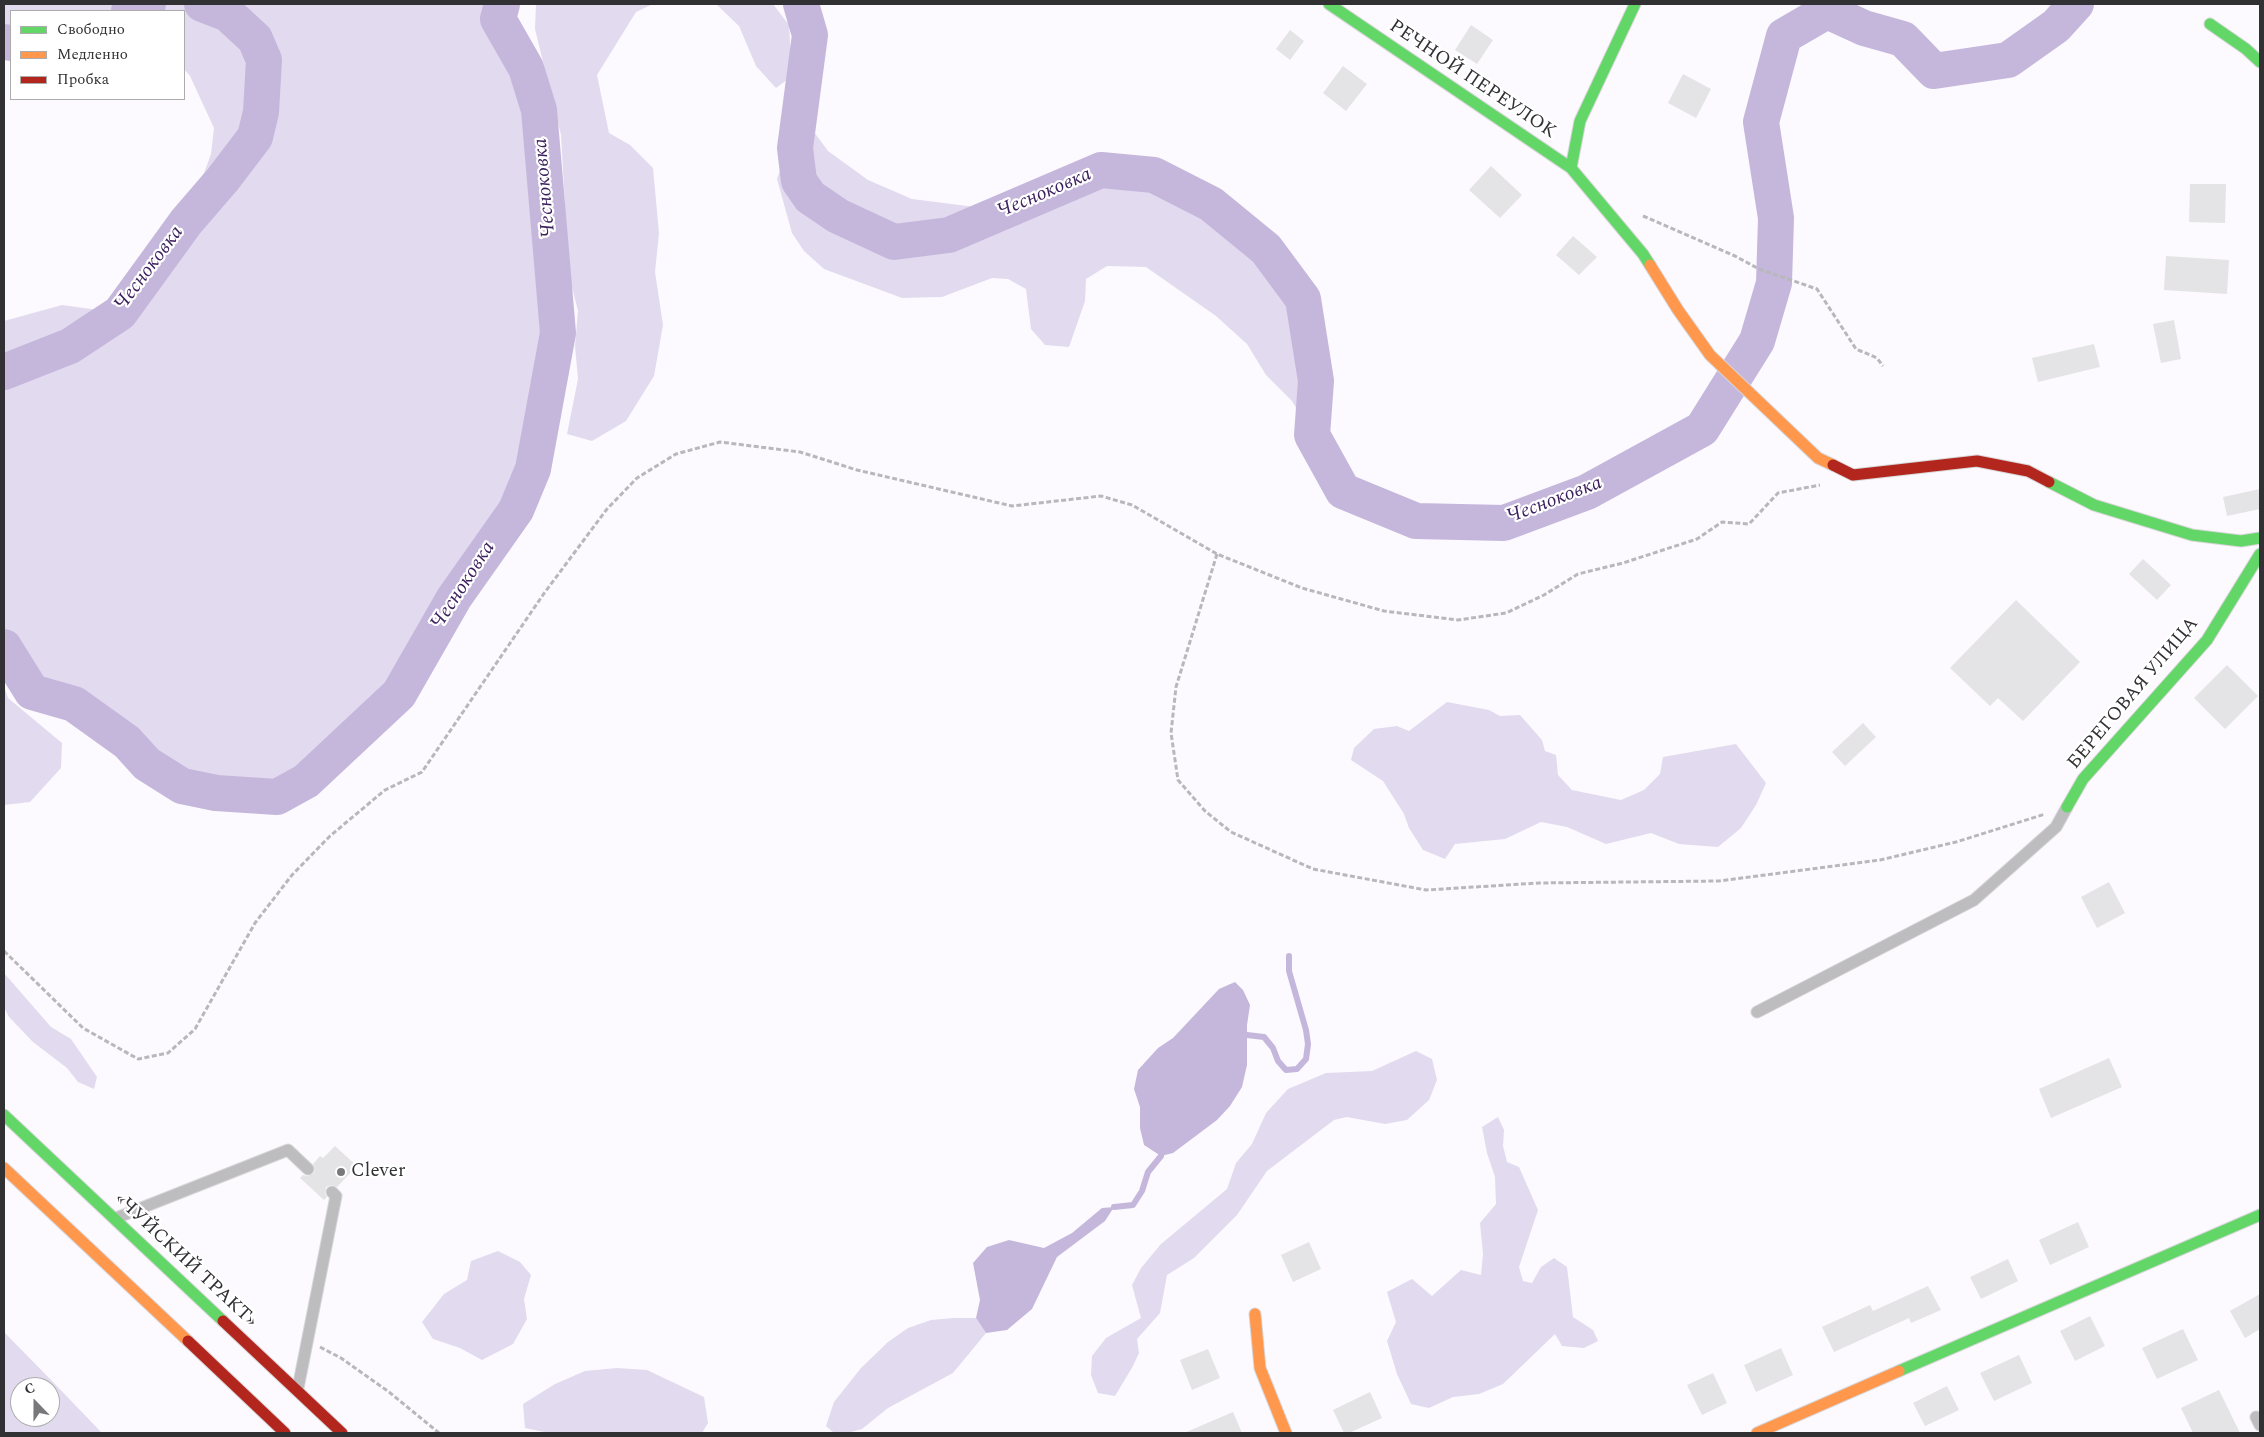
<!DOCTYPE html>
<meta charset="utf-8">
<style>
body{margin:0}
#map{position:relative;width:2264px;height:1437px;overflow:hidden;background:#fcfafe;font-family:Spectral,serif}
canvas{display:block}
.frame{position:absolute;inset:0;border:5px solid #313033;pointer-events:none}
.legend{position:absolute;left:10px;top:10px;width:175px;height:90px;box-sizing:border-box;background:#fff;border:1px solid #adacad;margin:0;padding:6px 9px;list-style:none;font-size:15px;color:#313033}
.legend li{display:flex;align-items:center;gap:10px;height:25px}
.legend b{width:25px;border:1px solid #adacad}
.north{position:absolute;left:10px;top:1377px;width:50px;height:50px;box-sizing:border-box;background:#fff;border:1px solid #adacad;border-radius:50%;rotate:338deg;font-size:14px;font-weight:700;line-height:20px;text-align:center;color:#313033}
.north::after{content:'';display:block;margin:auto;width:18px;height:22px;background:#78777a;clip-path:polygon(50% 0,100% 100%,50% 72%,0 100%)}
</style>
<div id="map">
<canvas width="2264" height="1437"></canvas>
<div class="frame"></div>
<ul class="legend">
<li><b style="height:6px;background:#63d668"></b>Свободно</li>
<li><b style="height:6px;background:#ff974d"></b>Медленно</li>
<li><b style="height:6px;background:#b3261e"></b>Пробка</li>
</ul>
<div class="north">С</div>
</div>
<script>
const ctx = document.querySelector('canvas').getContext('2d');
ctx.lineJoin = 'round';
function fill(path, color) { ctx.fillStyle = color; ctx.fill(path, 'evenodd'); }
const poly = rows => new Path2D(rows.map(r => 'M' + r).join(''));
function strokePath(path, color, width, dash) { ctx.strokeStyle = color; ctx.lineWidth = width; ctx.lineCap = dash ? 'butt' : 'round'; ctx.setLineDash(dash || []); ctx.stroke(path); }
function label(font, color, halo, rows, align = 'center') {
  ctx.font = font + ' Spectral,serif'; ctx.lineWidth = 4.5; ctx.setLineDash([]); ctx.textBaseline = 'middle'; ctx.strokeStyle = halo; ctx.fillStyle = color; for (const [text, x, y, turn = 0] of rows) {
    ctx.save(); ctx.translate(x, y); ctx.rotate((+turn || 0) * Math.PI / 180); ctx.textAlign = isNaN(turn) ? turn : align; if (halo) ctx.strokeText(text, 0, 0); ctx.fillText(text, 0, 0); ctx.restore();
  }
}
const green = poly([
 [4,4,502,4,498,19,526,68,539,110,558,333,533,469,516,510,454,598,399,694,306,781,277,797,216,793,182,786,147,764,127,742,74,704,32,692,4,647,4,321,62,305,120,313,186,222,211,154,214,128,190,76,184,69,184,11,11,11,11,43,4,42],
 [536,4,653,4,636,12,597,75,609,133,630,145,653,168,659,233,655,272,663,325,654,376,626,421,592,441,567,434,578,379,575,346,578,311,564,255,565,206,561,135,535,29],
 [716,4,773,4,789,25,792,76,776,88,756,66,739,26],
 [800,113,828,151,868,180,912,199,1007,211,1101,170,1154,175,1211,204,1266,249,1303,299,1316,381,1312,435,1292,401,1266,375,1247,344,1216,316,1146,267,1107,266,1086,279,1085,301,1069,347,1045,345,1031,329,1026,289,1008,279,992,278,942,297,902,298,824,269,804,251,792,233,777,179],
 [4,686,8,698,62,743,61,768,30,802,4,805],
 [1447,702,1489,710,1500,716,1520,715,1542,740,1545,751,1556,755,1558,775,1572,790,1621,800,1644,790,1660,774,1663,757,1736,744,1766,783,1756,805,1741,828,1718,847,1679,844,1651,833,1606,844,1567,827,1541,822,1505,839,1455,844,1445,859,1423,850,1409,828,1404,814,1383,781,1351,760,1354,748,1374,729,1397,726,1409,731],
 [4,973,51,1027,71,1039,97,1077,94,1089,78,1082,67,1068,33,1042,9,1017,4,1007],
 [1416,1051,1432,1059,1437,1080,1429,1100,1407,1120,1385,1124,1347,1117,1334,1120,1267,1171,1237,1215,1194,1258,1167,1275,1160,1313,1137,1339,1139,1353,1133,1366,1115,1396,1098,1393,1091,1375,1092,1356,1106,1338,1141,1318,1132,1285,1141,1268,1161,1244,1227,1189,1236,1163,1252,1144,1266,1113,1288,1089,1326,1073,1372,1071],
 [1498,1117,1504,1130,1503,1146,1507,1162,1519,1167,1538,1210,1519,1267,1523,1281,1532,1283,1541,1267,1554,1258,1567,1267,1573,1317,1593,1330,1598,1341,1584,1348,1562,1346,1555,1334,1503,1384,1479,1394,1453,1397,1429,1408,1411,1404,1397,1374,1387,1341,1396,1322,1387,1292,1412,1279,1432,1296,1461,1270,1481,1275,1483,1254,1480,1223,1496,1204,1495,1177,1487,1153,1482,1127],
 [498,1251,520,1262,531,1275,524,1299,527,1319,513,1344,482,1360,460,1348,433,1339,422,1322,444,1294,467,1280,471,1261],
 [954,1318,976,1318,986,1333,953,1373,888,1408,862,1429,847,1433,834,1433,826,1426,834,1402,861,1368,888,1342,908,1328,931,1320],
 [4,1332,52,1381,102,1433,4,1433],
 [20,1387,50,1387,50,1417,20,1417],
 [617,1368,647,1370,704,1397,708,1423,702,1433,549,1433,525,1428,523,1404,555,1384,585,1371]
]);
const water = poly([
 [1235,982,1243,990,1250,1005,1247,1025,1247,1065,1242,1087,1230,1106,1217,1120,1173,1153,1161,1156,1144,1145,1140,1128,1140,1107,1134,1089,1138,1070,1158,1048,1173,1038,1219,989],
 [1114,1207,1105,1221,1057,1257,1032,1309,1007,1330,986,1333,976,1318,980,1300,973,1263,987,1247,1009,1240,1044,1248,1072,1233,1102,1208]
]);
const stream = poly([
 [1247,1035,1264,1037,1273,1048,1278,1061,1286,1070,1297,1069,1306,1059,1308,1044,1306,1030,1289,971,1289,956],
 [1114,1207,1133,1205,1142,1191,1148,1172,1161,1156]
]);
const river = poly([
 [801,4,810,35,795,148,799,181,810,197,838,216,894,242,949,235,1101,170,1154,175,1211,204,1266,249,1303,299,1316,381,1312,435,1343,491,1416,521,1504,523,1587,492,1702,429,1757,341,1774,283,1776,218,1761,122,1784,36,1827,11,1864,28,1903,39,1934,71,2008,60,2056,26,2076,4],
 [129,11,148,4],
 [4,42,11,43],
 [4,372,70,346,120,313,186,222,223,179,255,137,261,112,264,60,255,39,228,14,202,4],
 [4,647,32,692,74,704,127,742,147,764,182,786,216,793,277,797,306,781,399,694,454,598,516,510,533,469,558,333,539,110,526,68,498,19,502,4]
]);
const building = poly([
 [1471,25,1493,40,1477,64,1455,50],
 [1290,30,1304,41,1290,60,1276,49],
 [1343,66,1367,84,1346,111,1323,93],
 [1683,74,1711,89,1696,118,1668,103],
 [1491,166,1522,195,1500,218,1469,190],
 [2190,184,2226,184,2225,223,2189,222],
 [1573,236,1597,257,1579,275,1556,255],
 [2166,256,2229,260,2227,294,2164,290],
 [2174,320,2181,359,2161,363,2153,324],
 [2094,344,2100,367,2038,382,2032,358],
 [2260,489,2260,509,2227,516,2223,497],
 [2143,559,2171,585,2157,600,2129,574],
 [2016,600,2080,662,2023,721,1998,698,1990,706,1950,668],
 [2227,665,2258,696,2225,729,2194,698],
 [1863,723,1876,737,1845,766,1832,752],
 [2109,882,2125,913,2097,928,2081,897],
 [2109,1058,2122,1087,2051,1118,2039,1089],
 [335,1146,357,1166,337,1187,331,1185,326,1187,325,1193,327,1197,324,1200,300,1178,303,1175,307,1176,313,1174,315,1170,313,1164,320,1156,323,1158],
 [2078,1222,2089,1247,2050,1265,2039,1240],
 [1309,1242,1321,1269,1293,1282,1281,1255],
 [2008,1259,2018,1281,1981,1299,1970,1277],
 [1928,1286,1941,1310,1911,1323,1909,1318,1834,1352,1822,1327,1870,1305,1873,1311],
 [2260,1294,2260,1329,2245,1338,2230,1311],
 [2090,1316,2105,1346,2075,1361,2060,1331],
 [2183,1329,2198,1360,2157,1379,2142,1348],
 [1781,1348,1793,1375,1756,1392,1744,1365],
 [1208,1349,1220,1378,1192,1390,1180,1360],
 [2019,1355,2032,1383,1994,1401,1980,1373],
 [1713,1373,1727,1403,1702,1415,1687,1385],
 [1947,1386,1959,1410,1925,1426,1913,1403],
 [2219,1390,2240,1433,2193,1433,2181,1408],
 [1370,1392,1382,1418,1349,1433,1344,1433,1333,1410],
 [1233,1412,1242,1433,1184,1433]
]);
const path = poly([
 [1643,216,1735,256,1759,269,1817,289,1856,349,1877,358,1883,366],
 [1217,554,1176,687,1171,733,1178,780,1205,811,1231,832,1313,869,1426,890,1539,883,1719,881,1880,860,1956,842,2045,814],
 [4,951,83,1028,138,1059,168,1053,195,1029,255,923,292,875,330,836,385,790,422,772,545,592,607,509,637,478,676,454,720,442,800,452,857,470,1012,506,1101,496,1132,505,1217,554,1302,588,1384,611,1458,620,1506,613,1544,595,1578,574,1623,563,1697,539,1722,522,1749,524,1778,493,1820,485],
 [320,1347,341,1358,389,1392,439,1433]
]);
const lane = poly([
 [1757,1012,1974,900,2056,827,2067,807],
 [116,1218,288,1150,308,1169],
 [298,1388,336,1196,332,1192],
 [2256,1417,2260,1425]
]);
const fast = poly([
 [1329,4,1571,168,1643,254,1650,265],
 [2210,24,2246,49,2260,62],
 [1571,168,1580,121,1635,4],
 [2049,482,2094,505,2192,535,2241,541,2260,538],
 [2067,807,2083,779,2207,640,2260,554],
 [4,1115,223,1321],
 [1899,1371,2260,1215]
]);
const slow = poly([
 [1650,265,1678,310,1710,355,1818,458,1833,465],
 [4,1168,188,1341],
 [1255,1314,1260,1368,1286,1433],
 [1757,1433,1899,1371]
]);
const jam = poly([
 [1833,465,1853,475,1977,461,2028,471,2049,482],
 [223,1321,342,1433],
 [188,1341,285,1433]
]);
const markers = [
 [341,1172,5,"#78777a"]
];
const streetNames = [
 ["РЕЧНОЙ ПЕРЕУЛОК",1472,80,34],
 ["БЕРЕГОВАЯ УЛИЦА",2134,694,-50],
 ["«ЧУЙСКИЙ ТРАКТ»",185,1261,43]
];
const poiNames = [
 ["Clever",351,1172]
];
const waterNames = [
 ["Чесноковка",546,188,-95],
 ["Чесноковка",1045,194,-23],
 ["Чесноковка",150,269,-53],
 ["Чесноковка",1555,501,-21],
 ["Чесноковка",464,586,-57]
];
fill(green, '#e2daef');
fill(water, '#c5b7dc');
strokePath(stream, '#c5b7dc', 6);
strokePath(river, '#c5b7dc', 36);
fill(building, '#e4e3e6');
strokePath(lane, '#d7d6d9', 13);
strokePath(fast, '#d7d6d9', 13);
strokePath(slow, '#d7d6d9', 13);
strokePath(jam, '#d7d6d9', 13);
strokePath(path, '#b8b7b9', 3, [5, 2.5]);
strokePath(lane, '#bdbcbe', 11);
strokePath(fast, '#63d668', 11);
strokePath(slow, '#ff974d', 11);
strokePath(jam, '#b3261e', 11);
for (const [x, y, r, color] of markers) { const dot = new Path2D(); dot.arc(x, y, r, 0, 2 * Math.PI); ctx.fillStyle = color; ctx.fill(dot); strokePath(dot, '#fff', 2); }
label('19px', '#313033', '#fff', streetNames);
label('19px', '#313033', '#fff', poiNames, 'left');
label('italic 20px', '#3d215f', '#fff', waterNames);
</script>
